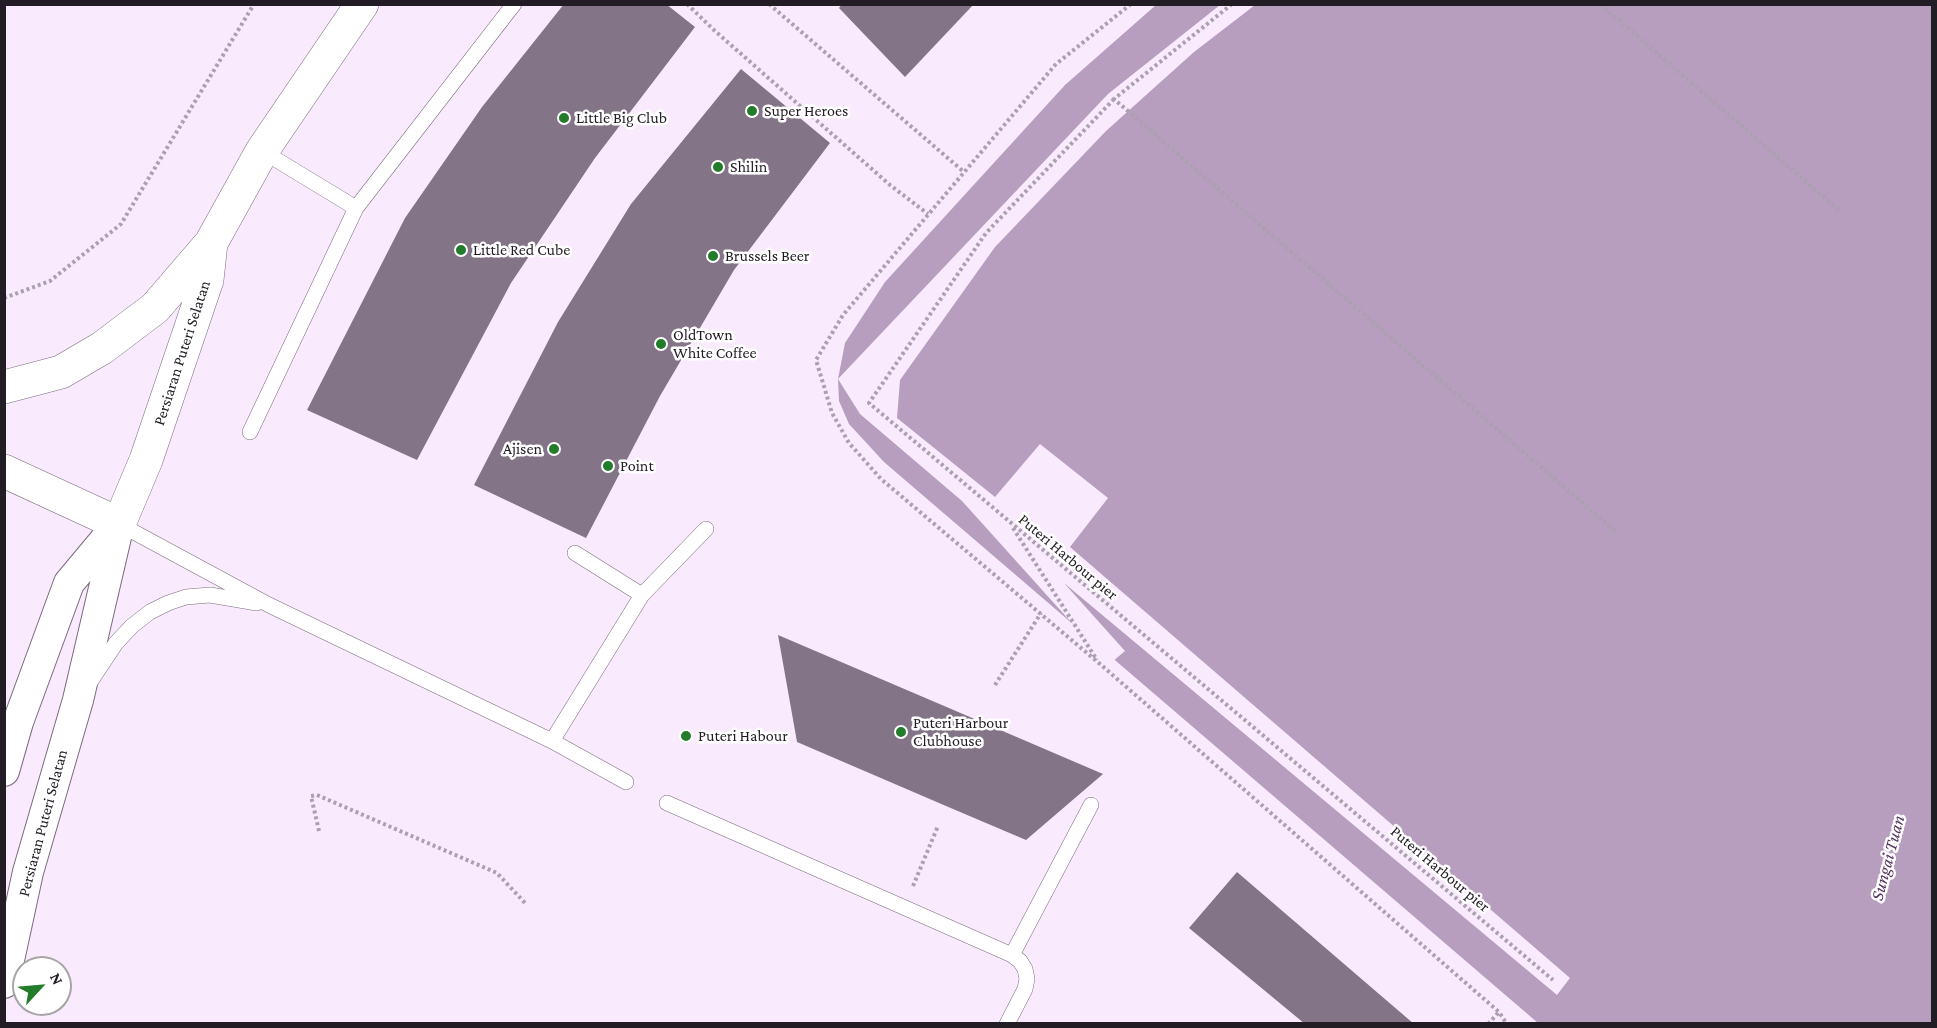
<!DOCTYPE html>
<style>
body{margin:0}
#map{position:relative;width:1937px;height:1028px;overflow:hidden;background:#f9ebfd;font-family:"Crimson Pro",serif}
canvas{display:block}
.frame{position:absolute;inset:0;border:6px solid #221c24;pointer-events:none}
.north{position:absolute;left:12px;top:956px;width:60px;height:60px;box-sizing:border-box;background:#fff;border:2px solid #a7a4a7;border-radius:50%;rotate:64deg;font-size:16px;font-weight:700;line-height:24px;text-align:center;color:#221c24}
.north::after{content:'';display:block;margin:auto;width:21px;height:27px;background:#227c2a;clip-path:polygon(50% 0,100% 100%,50% 72%,0 100%)}
</style>
<div id="map">
<canvas width="1937" height="1028"></canvas>
<div class="frame"></div>
<div class="north">N</div>
</div>
<script>
const ctx = document.querySelector('canvas').getContext('2d');
ctx.lineJoin = 'round';
function fill(path, color) { ctx.fillStyle = color; ctx.fill(path, 'evenodd'); }
const poly = rows => new Path2D(rows.map(r => 'M' + r).join(''));
function strokePath(path, color, width, dash) { ctx.strokeStyle = color; ctx.lineWidth = width; ctx.lineCap = dash ? 'butt' : 'round'; ctx.setLineDash(dash || []); ctx.stroke(path); }
function label(font, color, halo, rows, align = 'center') {
  ctx.font = font + ' "Crimson Pro",serif'; ctx.lineWidth = 5; ctx.setLineDash([]); ctx.textBaseline = 'middle'; ctx.strokeStyle = halo; ctx.fillStyle = color; for (const [text, x, y, turn = 0] of rows) {
    ctx.save(); ctx.translate(x, y); ctx.rotate((+turn || 0) * Math.PI / 180); ctx.textAlign = isNaN(turn) ? turn : align; if (halo) ctx.strokeText(text, 0, 0); ctx.fillText(text, 0, 0); ctx.restore();
  }
}
const water = poly([
 [1156,5,1932,5,1932,1023,1538,1023,884,462,849,424,839,401,838,379,845,343,885,282,1065,85]
]);
const pier = poly([
 [1220,5,1255,5,1194,52,1106,131,995,247,900,380,897,418,995,497,1040,444,1108,498,1070,547,1570,978,1557,995,1064,583,1125,651,1112,662,1089,642,962,501,860,414,838,379,1108,94]
]);
const building = poly([
 [564,4,666,4,695,27,595,158,511,283,417,460,307,410,405,218,482,107],
 [842,4,974,4,905,77,839,8],
 [741,69,830,143,734,270,660,396,586,538,474,485,558,322,631,204],
 [778,635,984,723,1103,774,1026,840,946,806,797,742],
 [1237,872,1414,1024,1305,1024,1189,928]
]);
const path = poly([
 [687,4,715,31,890,185,928,214],
 [769,4,964,172],
 [1131,4,1056,64,843,315,816,360,832,413,849,443,881,479,1100,664,1499,1012,1507,1024],
 [1232,4,1114,99,1615,531],
 [1600,4,1840,211],
 [1114,99,986,233,869,403,1553,980],
 [4,298,50,281,121,224,254,4],
 [1013,528,1097,660],
 [995,685,1041,613],
 [319,831,311,796,317,795,497,873,525,903],
 [913,886,938,826],
 [1488,1024,1499,1012]
]);
const service = poly([
 [262,151,356,208],
 [250,432,356,208,514,4],
 [119,524,269,605,552,741,626,782],
 [575,553,642,595],
 [90,682,116,643,132,626,150,612,168,603,186,597,210,595,257,603],
 [552,741,642,595,706,529],
 [667,803,1012,955,1020,961,1025,969,1027,979,1025,989,1007,1024],
 [1012,955,1091,805]
]);
const minor = poly([
 [4,771,18,722,69,583,115,528],
 [4,983,28,872,78,700,119,524]
]);
const tertiary = poly([
 [4,387,61,372,102,348,155,308,211,243],
 [4,471,119,524,146,460,207,280,211,243,262,151,362,4]
]);
const markers = [
 [752,111,6,"#227c2a"],
 [564,118,6,"#227c2a"],
 [718,167,6,"#227c2a"],
 [461,250,6,"#227c2a"],
 [713,256,6,"#227c2a"],
 [661,344,6,"#227c2a"],
 [554,449,6,"#227c2a"],
 [608,466,6,"#227c2a"],
 [901,732,6,"#227c2a"],
 [686,736,6,"#227c2a"]
];
const poiNames = [
 ["Super Heroes",764,111],
 ["Little Big Club",576,118],
 ["Shilin",730,167],
 ["Little Red Cube",473,250],
 ["Brussels Beer",725,256],
 ["OldTown",673,335],
 ["White Coffee",673,353],
 ["Ajisen",542,449,"right"],
 ["Point",620,466],
 ["Puteri Harbour",913,723],
 ["Clubhouse",913,741],
 ["Puteri Habour",698,736]
];
const streetNames = [
 ["Persiaran Puteri Selatan",182,353,-72],
 ["Puteri Harbour pier",1068,557,40],
 ["Persiaran Puteri Selatan",43,823,-75],
 ["Puteri Harbour pier",1440,869,40]
];
const waterNames = [
 ["Sungai Tuan",1888,858,-75]
];
fill(water, '#b79dbe');
fill(pier, '#f9ebfd');
fill(building, '#837488');
strokePath(service, '#7a6b7e', 16);
strokePath(minor, '#7a6b7e', 32);
strokePath(tertiary, '#7a6b7e', 34);
strokePath(path, '#aba0af', 4, [3, 3]);
strokePath(service, '#fff', 15);
strokePath(minor, '#fff', 30);
strokePath(tertiary, '#fff', 33);
for (const [x, y, r, color] of markers) { const dot = new Path2D(); dot.arc(x, y, r, 0, 2 * Math.PI); ctx.fillStyle = color; ctx.fill(dot); strokePath(dot, '#fff', 2); }
label('16px', '#221c24', '#fff', poiNames, 'left');
label('16px', '#221c24', '#fff', streetNames);
label('italic 18px', '#56325f', '#fff', waterNames);
</script>
